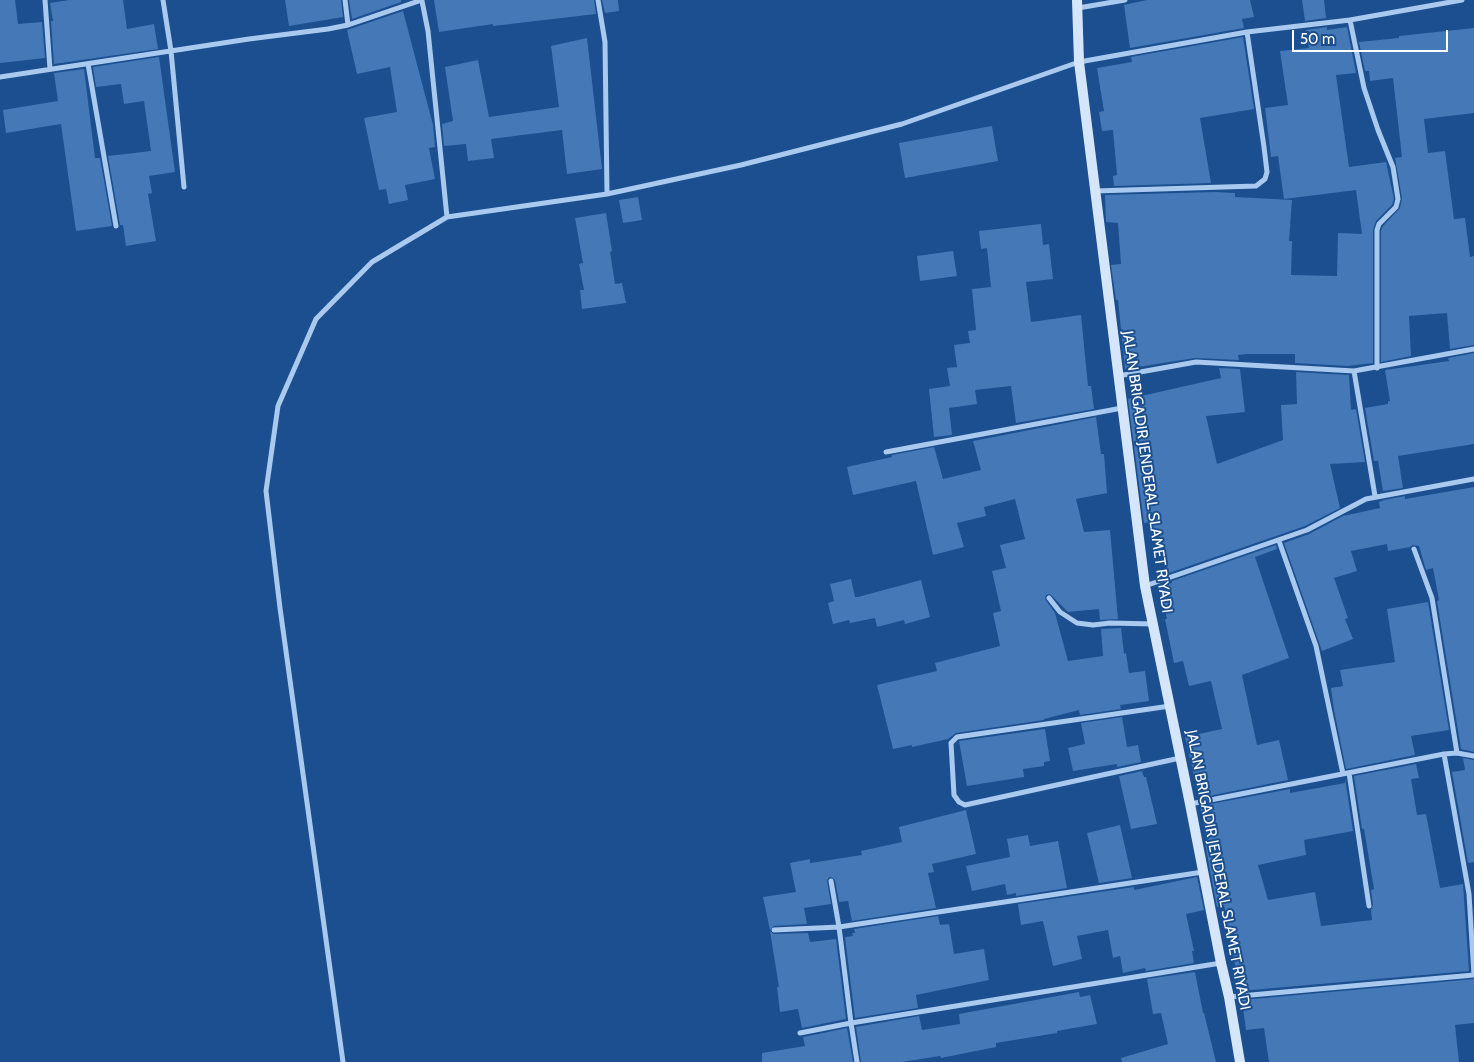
<!DOCTYPE html>
<style>
body{margin:0}
#map{position:relative;width:1474px;height:1062px;overflow:hidden;background:#1b4f8f;font-family:Cabin,sans-serif}
canvas{display:block}
.scale{position:absolute;left:1292px;top:30px;width:156px;height:22px;box-sizing:border-box;border:2px solid #fff;border-top:0;padding-left:6px;font-size:15px;line-height:18px;white-space:nowrap;color:#fff;-webkit-text-stroke:4px #1b4f8f;paint-order:stroke}
</style>
<div id="map">
<canvas width="1474" height="1062"></canvas>
<div class="scale">50 m</div>
</div>
<script>
const ctx = document.querySelector('canvas').getContext('2d');
ctx.lineJoin = 'round';
function fill(path, color) { ctx.fillStyle = color; ctx.fill(path, 'evenodd'); }
const poly = rows => new Path2D(rows.map(r => 'M' + r).join(''));
function strokePath(path, color, width, dash) { ctx.strokeStyle = color; ctx.lineWidth = width; ctx.lineCap = dash ? 'butt' : 'round'; ctx.setLineDash(dash || []); ctx.stroke(path); }
function label(font, color, halo, rows, align = 'center') {
  ctx.font = font + ' Cabin,sans-serif'; ctx.lineWidth = 4; ctx.setLineDash([]); ctx.textBaseline = 'middle'; ctx.strokeStyle = halo; ctx.fillStyle = color; for (const [text, x, y, turn = 0] of rows) {
    ctx.save(); ctx.translate(x, y); ctx.rotate((+turn || 0) * Math.PI / 180); ctx.textAlign = isNaN(turn) ? turn : align; if (halo) ctx.strokeText(text, 0, 0); ctx.fillText(text, 0, 0); ctx.restore();
  }
}
const building = poly([
 [0,0,15,0,18,24,42,22,45,58,0,63],
 [69,0,123,0,127,29,154,24,158,49,54,64,51,21,53,21,50,3],
 [285,0,341,0,343,17,289,26],
 [349,0,401,0,401,2,352,19],
 [434,0,594,0,596,14,493,26,493,24,439,32],
 [602,0,618,0,619,11,605,13],
 [1147,0,1250,0,1254,17,1242,19,1244,28,1130,48,1124,5],
 [1302,0,1324,0,1326,18,1305,21],
 [403,11,433,125,435,147,429,148,435,179,405,185,408,200,389,204,386,189,379,190,364,118,397,112,390,67,357,74,347,30],
 [1327,27,1327,30,1347,27,1356,73,1336,75,1349,167,1386,162,1394,199,1392,205,1376,221,1373,230,1373,363,1348,366,1295,363,1295,354,1248,354,1238,355,1239,360,1195,358,1125,369,1118,300,1116,300,1111,265,1121,264,1118,223,1106,222,1105,195,1215,192,1235,193,1235,197,1292,200,1289,241,1292,241,1291,275,1337,276,1338,233,1362,234,1356,190,1284,199,1278,156,1271,157,1265,108,1288,105,1280,51,1309,48,1306,30],
 [1474,28,1474,113,1424,119,1428,153,1445,151,1454,219,1465,218,1470,257,1474,256,1474,345,1450,349,1447,313,1409,316,1411,356,1381,362,1381,231,1383,226,1400,208,1402,198,1395,158,1402,157,1393,78,1370,81,1369,71,1365,71,1359,42,1399,38,1399,36],
 [1243,37,1254,109,1200,118,1211,183,1114,186,1113,176,1117,175,1113,130,1102,131,1099,112,1104,111,1097,68,1132,62,1131,57],
 [587,38,602,169,567,174,562,130,491,139,494,158,468,161,466,144,444,146,442,124,453,121,445,67,478,60,489,117,559,107,551,46],
 [159,57,175,172,149,176,152,193,148,194,156,241,126,246,123,225,120,225,108,156,151,151,144,101,124,104,121,84,96,87,93,67],
 [84,69,95,158,100,158,112,226,76,231,61,124,6,133,3,110,58,101,54,73],
 [992,126,998,161,905,178,899,143],
 [638,197,642,220,623,223,619,200],
 [606,213,612,251,610,252,615,284,622,283,626,303,582,309,580,290,584,290,579,264,583,263,575,218],
 [1041,224,1043,245,1049,244,1053,279,1026,282,1031,322,1081,315,1088,386,1091,386,1094,409,1016,423,1011,386,975,390,977,404,949,408,952,435,934,437,929,389,950,386,947,368,957,367,954,345,970,343,968,331,976,330,972,289,991,287,987,248,981,249,979,231],
 [953,251,957,276,920,281,917,256],
 [1474,353,1474,444,1398,456,1403,488,1383,491,1378,461,1374,461,1365,408,1388,404,1388,401,1390,401,1385,370,1449,361,1448,358],
 [1219,368,1240,369,1245,412,1206,416,1217,464,1283,440,1281,405,1297,404,1296,372,1349,375,1351,410,1356,409,1365,462,1330,464,1340,508,1305,526,1169,573,1151,522,1144,523,1128,399,1221,378],
 [1096,417,1101,454,1104,454,1107,493,1076,499,1084,532,1110,530,1118,619,1100,620,1099,609,1068,612,1050,594,1046,595,1045,599,1055,613,1068,661,1103,656,1101,629,1121,628,1124,654,1126,653,1129,673,1145,671,1149,701,1120,705,1121,709,1080,715,1079,710,1044,719,1044,720,956,733,948,739,912,747,912,745,893,749,877,685,937,671,935,663,1000,646,993,613,1001,611,992,571,1006,568,1000,545,1025,539,1015,499,984,507,986,516,957,523,964,547,933,555,916,481,853,495,847,467,892,457,892,455,934,447,943,479,981,470,973,441],
 [1474,487,1474,752,1461,749,1437,601,1439,600,1433,568,1426,570,1419,546,1413,545,1410,547,1388,551,1387,544,1351,551,1357,571,1334,578,1348,618,1345,619,1353,639,1322,651,1284,543,1309,534,1343,516,1380,508,1379,502,1384,500,1405,496,1405,499],
 [1276,545,1277,549,1255,557,1289,658,1242,675,1257,745,1279,740,1288,780,1199,798,1185,737,1222,729,1211,681,1189,686,1183,661,1174,663,1165,619,1167,619,1159,586,1172,583,1172,581],
 [851,579,855,597,858,597,921,580,930,617,905,624,904,620,877,627,875,618,850,623,849,620,833,624,828,603,834,601,830,584],
 [1428,602,1449,730,1411,736,1415,755,1346,769,1334,710,1331,688,1343,686,1340,670,1395,662,1387,609],
 [1122,717,1127,747,1138,745,1141,762,1117,767,1117,764,1073,771,1068,748,1085,744,1081,723],
 [1045,729,1050,761,1044,762,1044,766,1023,769,1024,777,967,786,959,741],
 [1463,758,1474,760,1474,862,1468,863,1452,772,1465,770],
 [1416,764,1419,778,1411,779,1417,815,1426,814,1440,888,1463,884,1469,971,1240,991,1224,905,1217,907,1205,843,1207,842,1200,806,1290,789,1290,793,1345,783,1345,778,1353,831,1304,840,1306,855,1258,865,1268,900,1315,892,1321,926,1372,920,1371,910,1373,905,1371,890,1374,889,1364,829,1362,829,1354,776],
 [1142,771,1144,777,1146,777,1157,824,1131,829,1119,776],
 [966,810,976,854,932,864,934,872,928,873,936,908,852,921,848,901,839,902,835,880,831,877,828,878,827,881,831,904,804,908,807,924,774,926,770,930,763,897,796,892,790,863,810,859,810,863,862,855,861,851,902,842,899,827],
 [1120,825,1132,878,1099,883,1087,833],
 [1028,835,1030,846,1058,841,1067,888,1016,896,1016,893,1007,895,1005,884,972,891,966,866,1010,857,1007,839],
 [1197,877,1204,910,1186,914,1194,951,1192,951,1194,963,1146,971,1145,968,1123,973,1120,956,1113,958,1108,930,1077,936,1082,959,1053,966,1043,921,1021,925,1018,904,1134,887,1134,890],
 [938,916,940,925,949,924,954,954,984,949,989,980,916,995,918,1008,855,1018,845,937,853,936,852,933,855,933,854,929],
 [770,931,774,934,808,933,810,942,836,939,846,1019,802,1028,798,1009,780,1012,777,987,779,987],
 [1195,972,1203,1013,1204,1013,1216,1062,1122,1062,1121,1058,1168,1044,1161,1013,1153,1014,1147,979],
 [1474,979,1474,1023,1455,1025,1459,1062,1269,1062,1264,1028,1246,1030,1242,1000],
 [1079,992,1080,997,1090,995,1097,1024,1057,1031,1057,1033,996,1043,996,1047,941,1058,940,1056,902,1062,861,1062,856,1027,919,1016,922,1030,960,1024,959,1014],
 [847,1028,853,1062,762,1062,762,1053,805,1046,803,1037]
]);
const street = poly([
 [45,0,50,69],
 [163,0,171,51,184,187],
 [345,0,348,25],
 [598,0,605,42,607,194],
 [422,1,428,31,447,217],
 [1078,8,1125,0],
 [1350,20,1364,88,1378,130,1393,167,1398,199,1396,207,1379,224,1377,230,1377,368],
 [88,64,116,226],
 [0,77,249,39,328,29,348,25,422,0],
 [1095,191,1256,186,1265,179,1267,172,1264,147,1247,32],
 [1354,371,1375,496],
 [1118,376,1196,362,1354,371,1474,349],
 [886,452,1122,408],
 [1279,541,1316,646,1343,774],
 [1414,549,1432,598,1457,753],
 [1145,586,1307,530,1366,499,1474,479],
 [1049,598,1060,612,1077,623,1093,625,1110,623,1153,624],
 [1170,706,957,737,951,743,954,795,959,802,965,805,1180,758],
 [1444,754,1469,894,1474,975],
 [1349,773,1369,906],
 [1190,804,1444,754,1457,753,1474,756],
 [774,930,839,927,831,881],
 [1229,997,1474,975],
 [800,1033,851,1023,1221,963],
 [343,1062,280,608,266,491,278,406,316,319,372,262,447,217,607,194,741,165,902,124,1079,62,1247,32,1350,20,1462,0],
 [857,1062,851,1023,839,927,1203,872]
]);
const secondary = poly([
 [1077,0,1079,62,1145,586,1190,804,1221,963,1229,997,1240,1062]
]);
const streetNames = [
 ["JALAN BRIGADIR JENDERAL SLAMET RIYADI",1147,472,82],
 ["JALAN BRIGADIR JENDERAL SLAMET RIYADI",1218,870,79]
];
fill(building, '#4478b7');
strokePath(street, '#a9c9ee', 5);
strokePath(secondary, '#d6e6fa', 10);
label('15px', '#fff', '#1b4f8f', streetNames);
</script>
